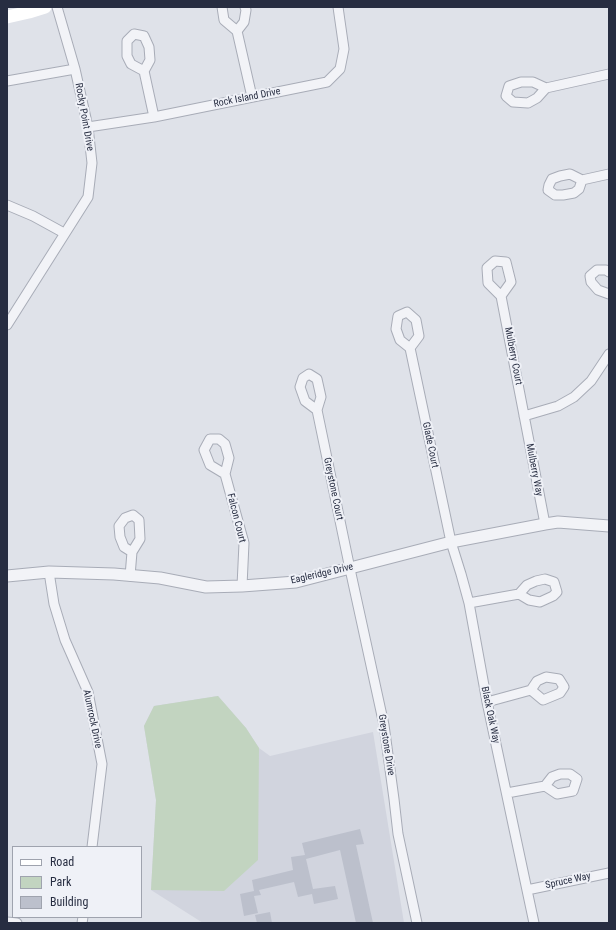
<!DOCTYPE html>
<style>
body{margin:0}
#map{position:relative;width:616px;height:930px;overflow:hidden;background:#dfe2e9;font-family:"Roboto Condensed",sans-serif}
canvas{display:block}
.frame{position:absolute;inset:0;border:8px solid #272d41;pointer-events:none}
.legend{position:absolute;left:12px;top:846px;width:130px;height:72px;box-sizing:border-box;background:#eff1f7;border:1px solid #9fa3ae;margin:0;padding:5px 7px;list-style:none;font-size:12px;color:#272d41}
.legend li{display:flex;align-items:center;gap:8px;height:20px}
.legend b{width:20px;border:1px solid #9fa3ae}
</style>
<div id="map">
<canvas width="616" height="930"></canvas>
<div class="frame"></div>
<ul class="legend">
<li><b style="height:5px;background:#fff"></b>Road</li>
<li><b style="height:11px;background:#c2d4c0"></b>Park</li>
<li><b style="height:11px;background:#bcc0cc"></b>Building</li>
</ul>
</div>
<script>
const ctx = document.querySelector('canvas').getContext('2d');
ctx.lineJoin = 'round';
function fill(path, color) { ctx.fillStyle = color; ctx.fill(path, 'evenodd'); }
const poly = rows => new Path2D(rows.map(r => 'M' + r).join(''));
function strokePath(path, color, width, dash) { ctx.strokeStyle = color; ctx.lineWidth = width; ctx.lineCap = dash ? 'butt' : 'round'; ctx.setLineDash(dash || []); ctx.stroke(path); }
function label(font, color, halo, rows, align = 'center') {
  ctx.font = font + ' "Roboto Condensed",sans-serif'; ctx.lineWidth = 4; ctx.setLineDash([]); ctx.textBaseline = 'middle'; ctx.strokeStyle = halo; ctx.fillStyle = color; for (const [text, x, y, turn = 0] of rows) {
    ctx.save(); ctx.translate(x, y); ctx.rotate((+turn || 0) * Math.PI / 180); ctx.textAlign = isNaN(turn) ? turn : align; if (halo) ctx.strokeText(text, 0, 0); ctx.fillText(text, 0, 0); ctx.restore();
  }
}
const built = poly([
 [218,696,246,728,259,748,270,756,373,732,404,923,203,923,151,890,156,800,144,726,154,706]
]);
const green = poly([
 [218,696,246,728,259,748,258,860,224,891,151,890,156,800,144,726,154,706]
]);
const building = poly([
 [360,829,364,844,356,845,373,923,356,923,340,850,306,859,313,889,335,886,338,899,314,904,312,894,298,897,294,882,259,890,261,895,254,896,258,913,244,916,240,894,254,891,252,880,293,870,291,857,305,855,302,843],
 [270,912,272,923,257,923,255,915]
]);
const minor = poly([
 [222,7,224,20,237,31,252,97],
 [237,31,244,22,246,10,245,7],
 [144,71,131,64,127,56,127,41,134,34,144,36,149,47,150,60,144,71,154,117],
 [7,81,75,69],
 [546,88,537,98,528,103,513,102,506,96,509,86,521,82,533,82,546,88,609,74],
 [88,127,154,117,327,82,340,69,344,49,338,7],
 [582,180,579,189,574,193,563,195,555,195,548,190,549,185,552,179,560,176,570,174,582,180,609,174],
 [7,205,33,216,64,233],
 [609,272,606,270,597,270,590,276,591,282,598,290,609,294],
 [501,296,511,282,506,262,495,261,487,268,488,283,501,296,545,524],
 [7,325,88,197,92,163,88,127,75,69,57,7],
 [410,348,419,336,416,320,407,312,398,316,396,329,400,340,410,348,451,542,461,574,469,603,487,702,534,923],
 [317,410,305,401,300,387,303,378,309,374,317,379,321,397,317,410,350,569,384,725,394,799,398,834,417,923],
 [524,416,558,406,574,397,591,381,609,354],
 [225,474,210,465,204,450,210,439,219,439,225,444,229,458,225,474,244,543,242,586],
 [49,572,54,604,65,640,88,692,102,764,92,847],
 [130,576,132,552,140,539,139,520,133,515,125,518,119,526,120,537,124,547,132,552],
 [469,603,519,594,527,585,536,581,545,579,554,582,557,592,553,596,540,602,529,600,519,594],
 [487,702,531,690,537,681,546,677,559,679,564,687,560,693,543,700,531,690],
 [507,793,545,786,552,777,560,774,570,774,577,779,573,791,557,794,545,786],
 [527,890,609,873],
 [7,922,17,923],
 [82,923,83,917]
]);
const tertiary = poly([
 [7,576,49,572,114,574,160,578,206,587,242,586,296,582,451,542,545,524,558,522,609,526]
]);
const secondary = poly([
 [7,17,29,12,45,7]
]);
const streetNames = [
 ["Rock Island Drive",247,98,-11],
 ["Rocky Point Drive",84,117,80],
 ["Mulberry Court",513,356,79],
 ["Glade Court",430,445,78],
 ["Mulberry Way",534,470,79],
 ["Greystone Court",333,489,78],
 ["Falcon Court",236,518,76],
 ["Eagleridge Drive",322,574,-13],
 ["Black Oak Way",490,715,78],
 ["Alumrock Drive",92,719,78],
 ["Greystone Drive",386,745,81],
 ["Spruce Way",568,881,-12]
];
fill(built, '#d1d4de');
fill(green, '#c2d4c0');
fill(building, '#bcc0cc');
strokePath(minor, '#a8acb7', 11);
strokePath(tertiary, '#a8acb7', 13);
strokePath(minor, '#f2f3f7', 9);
strokePath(tertiary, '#f2f3f7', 11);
strokePath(secondary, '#fff', 13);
label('10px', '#272d41', '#eff1f7', streetNames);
</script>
